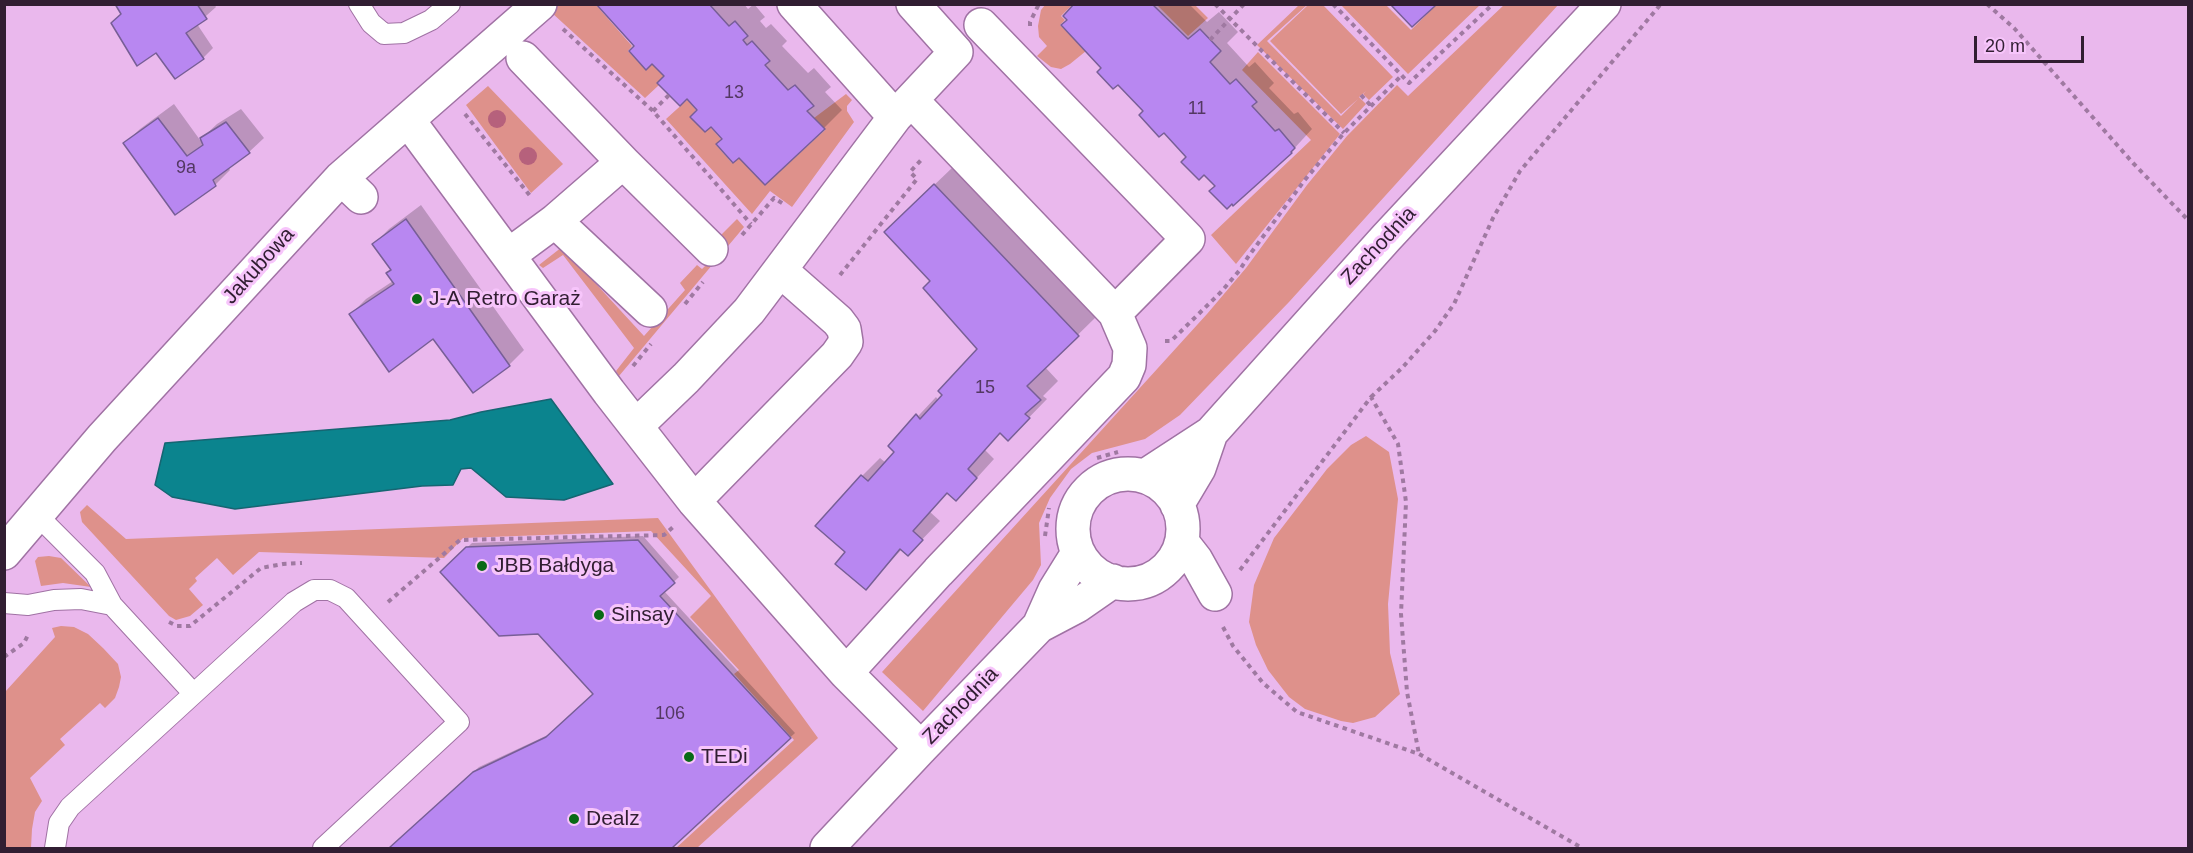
<!DOCTYPE html>
<meta charset="utf-8">
<style>
body{margin:0}
#map{position:relative;width:2193px;height:853px;overflow:hidden;background:#eab8ed;font-family:Helvetica,sans-serif}
canvas{display:block}
.frame{position:absolute;inset:0;border:6px solid #311e32;pointer-events:none}
.scale{position:absolute;left:1974px;top:36px;width:110px;height:27px;box-sizing:border-box;border:3px solid #311e32;border-top:0;padding-left:8px;font-size:18px;line-height:21px;white-space:nowrap;color:#311e32;-webkit-text-stroke:4px #f7c5fb;paint-order:stroke}
</style>
<div id="map">
<canvas width="2193" height="853"></canvas>
<div class="frame"></div>
<div class="scale">20 m</div>
</div>
<script>
const ctx = document.querySelector('canvas').getContext('2d');
ctx.lineJoin = 'round';
function fill(path, color) { ctx.fillStyle = color; ctx.fill(path, 'evenodd'); }
const poly = rows => new Path2D(rows.map(r => 'M' + r).join(''));
function strokePath(path, color, width, dash) { ctx.strokeStyle = color; ctx.lineWidth = width; ctx.lineCap = dash ? 'butt' : 'round'; ctx.setLineDash(dash || []); ctx.stroke(path); }
function label(font, color, halo, rows, align = 'center') {
  ctx.font = font + ' Helvetica,sans-serif'; ctx.lineWidth = 6; ctx.setLineDash([]); ctx.textBaseline = 'middle'; ctx.strokeStyle = halo; ctx.fillStyle = color; for (const [text, x, y, turn = 0] of rows) {
    ctx.save(); ctx.translate(x, y); ctx.rotate((+turn || 0) * Math.PI / 180); ctx.textAlign = isNaN(turn) ? turn : align; if (halo) ctx.strokeText(text, 0, 0); ctx.fillText(text, 0, 0); ctx.restore();
  }
}
const green = poly([
 [1505,4,1558,5,1289,302,1180,415,1145,439,1092,453,1071,469,1050,498,1039,523,1041,565,1033,580,923,711,882,672,1207,314,1246,268,1307,185,1347,136,1397,85,1408,96],
 [554,5,596,5,632,46,628,51,646,70,652,64,664,76,657,83,659,85,645,98,552,13],
 [1045,5,1072,5,1061,16,1065,20,1060,25,1086,51,1070,64,1061,69,1051,67,1037,56,1047,46,1039,37,1038,26,1041,10],
 [1157,5,1195,5,1208,18,1188,36],
 [1299,5,1307,5,1267,41,1341,116,1358,99,1341,114,1270,41,1308,5,1323,5,1393,77,1369,100,1363,94,1366,91,1359,97,1366,104,1343,129,1257,45],
 [1341,5,1386,5,1411,30,1436,5,1480,5,1408,74],
 [1258,52,1340,134,1236,264,1211,235,1311,140,1242,70],
 [488,86,563,164,531,193,466,105],
 [846,94,852,100,847,106,847,111,854,122,792,207,770,191,752,214,666,119,687,100,696,110,690,117,705,132,710,127,721,139,716,145,732,163,739,158,765,185,825,130,814,118],
 [737,219,744,227,619,376,616,371,634,348,563,255,543,268,539,265,562,247,644,336,685,290,680,283,697,265,702,269,713,258,720,236],
 [1366,436,1389,452,1398,499,1388,604,1390,653,1400,694,1375,717,1353,723,1341,721,1305,709,1289,697,1268,670,1256,645,1249,622,1254,585,1274,538,1327,469,1351,445],
 [87,505,126,539,658,518,818,738,697,848,676,848,794,740,734,674,739,670,690,617,711,596,651,531,463,538,444,558,259,552,233,575,217,558,195,578,197,581,189,589,203,605,190,616,176,620,169,616,82,522,80,512],
 [49,556,61,558,91,587,63,583,41,586,35,561,38,557],
 [61,626,74,627,88,634,103,648,118,664,121,677,119,687,115,698,105,708,100,703,60,739,65,745,30,778,42,801,35,812,32,829,31,848,5,848,5,692,55,637,52,628]
]);
const water = poly([
 [551,399,613,484,564,500,506,497,471,468,461,469,453,485,422,486,235,509,172,497,155,485,165,443,450,420,481,412,551,399]
]);
const shadow = poly([
 [117,4,214,4,216,7,197,24,213,48,203,58,176,77,157,50],
 [598,4,744,4,748,9,754,4,765,17,760,21,766,28,771,24,787,41,782,46,808,73,814,68,831,87,825,92,842,110,824,128,723,139],
 [1076,4,1189,4,1207,22,1219,12,1238,32,1227,43,1249,67,1255,62,1274,83,1269,88,1294,114,1298,112,1312,129,1291,152,1216,186,1103,68,1069,20],
 [174,104,200,140,217,124,241,109,264,138,249,152,228,167,230,170,215,185,125,143,140,129],
 [953,167,1096,317,1045,367,1058,381,1043,396,1047,399,1008,439,1001,432,985,450,994,459,974,481,948,492,930,512,940,521,908,554,902,549,866,588,847,551,862,476,880,458,886,463,896,452,890,446,936,397,939,401,979,349,932,281,905,213],
 [421,205,524,350,509,365,433,337,351,314,366,299,393,281,392,269,374,244,389,229],
 [643,536,679,577,664,591,795,733,670,848,392,848,479,767,552,733,595,693,538,632,442,572,472,543]
]);
const building = poly([
 [115,4,197,4,207,19,186,33,204,59,175,79,156,53,137,66,111,23,121,14,115,4],
 [596,4,709,4,729,26,735,21,748,36,743,40,747,45,752,41,770,61,765,65,788,90,795,85,814,106,807,111,825,129,765,185,739,158,733,163,716,144,722,139,711,127,705,132,690,117,697,110,687,99,680,106,657,83,664,76,652,64,646,70,629,51,634,46,596,4],
 [1074,4,1152,4,1188,39,1200,29,1221,51,1210,62,1230,84,1236,79,1257,102,1252,106,1275,131,1279,129,1295,148,1291,152,1292,153,1233,206,1232,204,1227,209,1209,191,1215,186,1204,175,1199,180,1181,162,1186,157,1164,133,1159,137,1139,115,1143,111,1118,85,1113,89,1097,72,1101,68,1061,25,1067,20,1063,16,1074,4],
 [1390,4,1434,4,1435,6,1412,27,1390,4],
 [158,118,187,156,203,145,200,138,226,122,250,153,213,180,216,186,175,215,123,143,158,118],
 [934,184,1079,336,1027,386,1041,400,1025,414,1030,418,1008,441,1000,433,968,469,977,478,956,501,947,493,913,531,923,540,908,556,900,549,866,590,835,564,845,552,815,526,861,475,868,481,894,452,888,446,916,414,920,419,942,395,938,391,977,349,923,288,930,281,884,232,934,184],
 [406,219,510,366,473,393,433,339,389,372,349,314,394,284,386,273,391,270,372,244,406,219],
 [638,540,675,583,660,596,791,738,672,848,389,848,473,772,546,737,593,694,538,634,499,636,440,572,466,547,638,540]
]);
const path = poly([
 [1215,4,1344,133],
 [1333,4,1409,83,1493,4],
 [1987,4,2014,28,2133,163,2188,220],
 [1030,26,1030,22,1039,4],
 [563,29,653,111,751,224],
 [1210,40,1244,4],
 [1361,95,1372,107],
 [653,111,669,95],
 [465,114,531,197],
 [742,235,774,198,785,205],
 [840,275,917,179,910,172,922,159],
 [685,304,703,282],
 [1165,341,1171,341,1221,292,1239,271,1248,257,1304,181,1344,133,1402,75],
 [633,366,651,344],
 [1371,397,1402,368,1435,331,1454,304,1493,218,1520,171,1661,4],
 [1097,458,1118,452],
 [1045,536,1049,508],
 [1240,570,1371,397,1398,444,1406,502,1401,614,1407,692,1419,754],
 [388,602,460,540,664,535,673,527],
 [169,622,177,626,190,626,261,568,283,564,302,563],
 [1223,627,1233,646,1263,683,1297,712,1419,754,1582,848],
 [4,657,24,643,29,633]
]);
const service = poly([
 [359,4,371,23,384,34,404,33,431,20,450,4],
 [37,515,95,573,112,605,193,693],
 [4,603,28,605,54,600,81,599,112,605],
 [55,848,59,823,70,807,294,602,314,590,330,590,346,598,459,722,323,848]
]);
const minor = poly([
 [794,4,895,117],
 [523,58,623,162],
 [912,101,1115,313,1188,239,981,25],
 [408,120,609,392,694,501,846,673,921,748],
 [341,178,361,197],
 [555,221,650,310],
 [509,255,555,221,623,162,711,249],
 [636,426,686,378,749,311,895,117,956,52,913,4],
 '1073 529a55 55 0 1 1 110 0a55 55 0 1 1-110 0Z',
 [1145,476,1211,433,1386,238,1604,4],
 [694,501,837,355,846,342,844,329,838,321,780,270],
 [1177,505,1199,468,1211,433],
 [1182,542,1196,560,1215,594],
 [4,553,102,438,341,178,540,4],
 [1039,626,1077,606,1113,581],
 [846,673,938,572,1124,377,1129,365,1130,348,1115,313],
 [827,848,921,748,1039,626,1055,590,1078,553]
]);
const trees = [
 [497,119],
 [528,156]
];
const markers = [
 [417,299,6,"#096a16"],
 [482,566,6,"#096a16"],
 [599,615,6,"#096a16"],
 [689,757,6,"#096a16"],
 [574,819,6,"#096a16"]
];
const numberNames = [
 ["13",734,93],
 ["11",1197,109],
 ["9a",186,168],
 ["15",985,388],
 ["106",670,714]
];
const streetNames = [
 ["Zachodnia",1379,246,-47],
 ["Jakubowa",259,266,-48],
 ["Zachodnia",961,706,-46]
];
const poiNames = [
 ["J-A Retro Garaż",429,299],
 ["JBB Bałdyga",494,566],
 ["Sinsay",611,615],
 ["TEDi",701,757],
 ["Dealz",586,819]
];
fill(green, '#de918b');
fill(water, '#0b848e');
strokePath(water, '#166572', 1.5);
fill(shadow, '#0003');
fill(building, '#b887f1');
strokePath(building, '#775e96', 1.5);
strokePath(service, '#a072a4', 22);
strokePath(minor, '#a072a4', 36);
strokePath(path, '#9f79a1', 4, [4.5, 4.5]);
strokePath(service, '#fff', 20);
strokePath(minor, '#fff', 33);
ctx.fillStyle = '#b6617c';
for (const [x, y] of trees) { ctx.beginPath(); ctx.arc(x, y, 9, 0, 2 * Math.PI); ctx.fill(); }
for (const [x, y, r, color] of markers) { const dot = new Path2D(); dot.arc(x, y, r, 0, 2 * Math.PI); ctx.fillStyle = color; ctx.fill(dot); strokePath(dot, '#f7c5fb', 2); }
label('18px', '#533862', null, numberNames);
label('21px', '#311e32', '#f7c5fb', streetNames);
label('21px', '#311e32', '#f7c5fb', poiNames, 'left');
</script>
